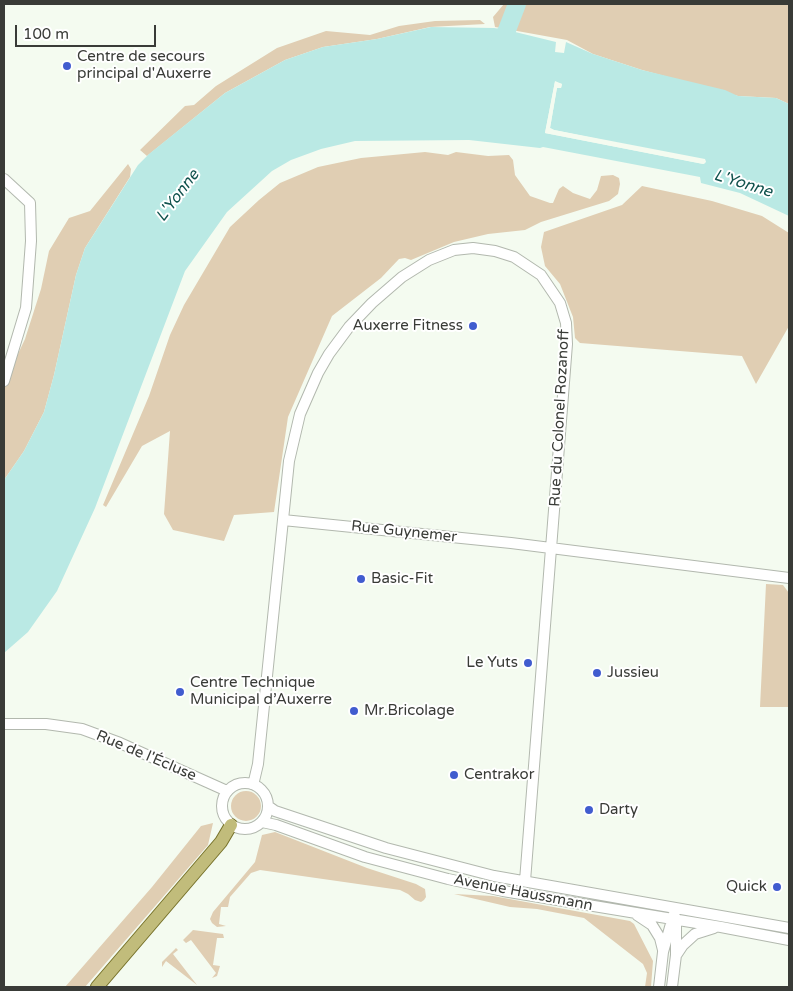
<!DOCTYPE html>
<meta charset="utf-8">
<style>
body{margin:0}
#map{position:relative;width:793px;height:991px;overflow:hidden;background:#f4fbf0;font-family:"Varela Round",sans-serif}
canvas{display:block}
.frame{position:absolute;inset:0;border:5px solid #393b37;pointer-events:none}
.scale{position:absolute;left:15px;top:25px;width:141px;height:22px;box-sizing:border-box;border:2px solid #393b37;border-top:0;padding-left:6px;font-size:15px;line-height:18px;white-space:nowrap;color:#393b37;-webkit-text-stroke:4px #fff;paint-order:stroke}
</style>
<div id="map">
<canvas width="793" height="991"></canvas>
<div class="frame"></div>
<div class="scale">100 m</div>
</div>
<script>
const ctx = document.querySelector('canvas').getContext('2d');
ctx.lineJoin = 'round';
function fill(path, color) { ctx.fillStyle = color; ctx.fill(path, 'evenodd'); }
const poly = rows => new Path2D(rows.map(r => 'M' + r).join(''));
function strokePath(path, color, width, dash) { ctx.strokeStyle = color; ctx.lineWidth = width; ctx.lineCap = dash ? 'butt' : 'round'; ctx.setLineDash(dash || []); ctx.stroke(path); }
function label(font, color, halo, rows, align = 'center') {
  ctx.font = font + ' "Varela Round",sans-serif'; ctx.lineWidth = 4; ctx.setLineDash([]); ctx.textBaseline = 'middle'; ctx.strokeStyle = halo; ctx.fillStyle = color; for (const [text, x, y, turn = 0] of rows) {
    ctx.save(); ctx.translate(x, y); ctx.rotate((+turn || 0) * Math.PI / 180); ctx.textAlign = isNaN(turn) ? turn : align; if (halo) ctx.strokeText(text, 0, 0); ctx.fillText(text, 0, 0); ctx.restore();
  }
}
const green = poly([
 [504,4,789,4,789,104,776,98,738,96,642,70,593,54,567,40,495,27,493,17],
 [480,20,485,24,430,27,377,39,323,47,285,60,225,93,147,156,140,150,185,106,194,105,216,86,277,48,326,31,370,35,399,26,435,21],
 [425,152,448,155,456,152,488,156,509,155,513,160,515,175,530,196,550,203,553,203,559,189,563,186,573,193,590,199,597,190,601,176,613,175,619,178,620,184,618,194,609,201,541,222,525,230,488,234,454,242,411,260,405,258,399,259,381,278,332,316,288,417,274,512,234,515,224,541,173,530,164,514,170,431,142,446,106,507,103,505,149,396,170,335,184,305,230,227,259,200,280,183,318,167,361,158],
 [128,164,131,169,130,177,85,248,76,275,54,375,44,412,24,451,4,480,4,370,10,371,25,339,41,289,49,251,69,218,90,211],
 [642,186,712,201,762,216,789,233,789,326,756,384,742,356,580,343,575,338,573,317,560,284,545,266,541,247,544,232,622,205],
 [766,584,783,585,789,593,789,707,760,707],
 '231 806a15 15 0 1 1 30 0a15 15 0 1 1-30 0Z',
 [213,823,208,845,85,987,65,987,152,887,201,826],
 [275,832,367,868,416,884,425,889,426,897,424,900,421,902,415,900,408,894,400,890,260,870,251,873,230,897,228,907,221,907,219,924,226,926,217,927,212,923,210,919,213,912,255,862,262,835],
 [454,894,493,896,630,921,634,924,653,961,651,987,645,987,647,973,643,964,584,918,537,909,510,907],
 [193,930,223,934,224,938,217,938,213,965,220,966,217,976,212,978,216,973,191,940,186,943,183,940],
 [176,948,178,950,173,954,197,985,166,961,162,967,162,962]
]);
const water = poly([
 [431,27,494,28,507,30,556,42,555,52,564,53,566,42,593,54,642,70,725,90,738,96,776,98,789,104,789,216,740,193,701,183,700,177,543,147,540,148,469,140,355,141,321,149,291,160,272,171,227,212,185,271,95,508,57,591,28,632,4,653,4,480,24,451,44,412,54,375,76,275,85,248,138,165,149,154,225,93,285,60,323,47,377,39],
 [555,82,562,84,561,88,557,87,550,128,554,130,706,161,703,164,545,133]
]);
const pier = poly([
 [555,81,562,84,561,88,557,88,550,128,554,130,705,159,706,162,704,164,545,133]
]);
const river = poly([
 [496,51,507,30,517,4]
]);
const minor = poly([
 [4,179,30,203,31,241,26,308,4,381],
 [283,520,511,543,789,578],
 [4,724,46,724,82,729,120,743,227,791],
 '222 806a23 23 0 1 1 46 0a23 23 0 1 1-46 0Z',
 [252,784,254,781,258,764,289,461,300,414,318,373,329,354,349,327,372,303,402,277,429,260,454,250,473,248,495,251,514,257,541,275,560,303,566,323,567,344,525,881],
 [268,806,275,811,386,848,494,876,789,928],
 [262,822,276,825,365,857,448,879,503,891,721,927,789,940],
 [637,915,652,925,660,938,663,950],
 [677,954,683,945,695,934,714,928],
 [659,987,663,952,674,913],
 [672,987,676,955,676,918]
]);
const major = poly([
 [97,987,221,842,231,825]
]);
const markers = [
 [67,66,5,"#415ccf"],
 [473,326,5,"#415ccf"],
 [361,579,5,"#415ccf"],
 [528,663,5,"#415ccf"],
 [597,673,5,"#415ccf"],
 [180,692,5,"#415ccf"],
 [354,711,5,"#415ccf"],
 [454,775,5,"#415ccf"],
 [589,810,5,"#415ccf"],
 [777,887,5,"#415ccf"]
];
const poiNames = [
 ["Centre de secours",77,57],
 ["principal d'Auxerre",77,74],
 ["Auxerre Fitness",463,326,"right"],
 ["Basic-Fit",371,579],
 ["Le Yuts",518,663,"right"],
 ["Jussieu",607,673],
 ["Centre Technique",190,683],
 ["Municipal d’Auxerre",190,700],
 ["Mr.Bricolage",364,711],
 ["Centrakor",464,775],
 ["Darty",599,810],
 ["Quick",767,887,"right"]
];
const streetNames = [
 ["Rue du Colonel Rozanoff",560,418,-87],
 ["Rue Guynemer",404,532,6],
 ["Rue de l'Écluse",146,756,23],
 ["Avenue Haussmann",523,893,11]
];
const waterNames = [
 ["L'Yonne",743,184,17],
 ["L'Yonne",178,196,-53]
];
fill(green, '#e0ceb3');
fill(water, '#bae9e4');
fill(pier, '#f4fbf0');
strokePath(river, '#bae9e4', 18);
strokePath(minor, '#b2b8ae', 12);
strokePath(major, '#77722a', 14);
strokePath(minor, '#fff', 10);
strokePath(major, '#c1bc7b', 12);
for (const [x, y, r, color] of markers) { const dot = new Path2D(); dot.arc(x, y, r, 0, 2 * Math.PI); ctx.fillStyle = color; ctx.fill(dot); strokePath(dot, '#fff', 2); }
label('15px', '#393b37', '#fff', poiNames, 'left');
label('15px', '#393b37', '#fff', streetNames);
label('italic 16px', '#11534e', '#fff', waterNames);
</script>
